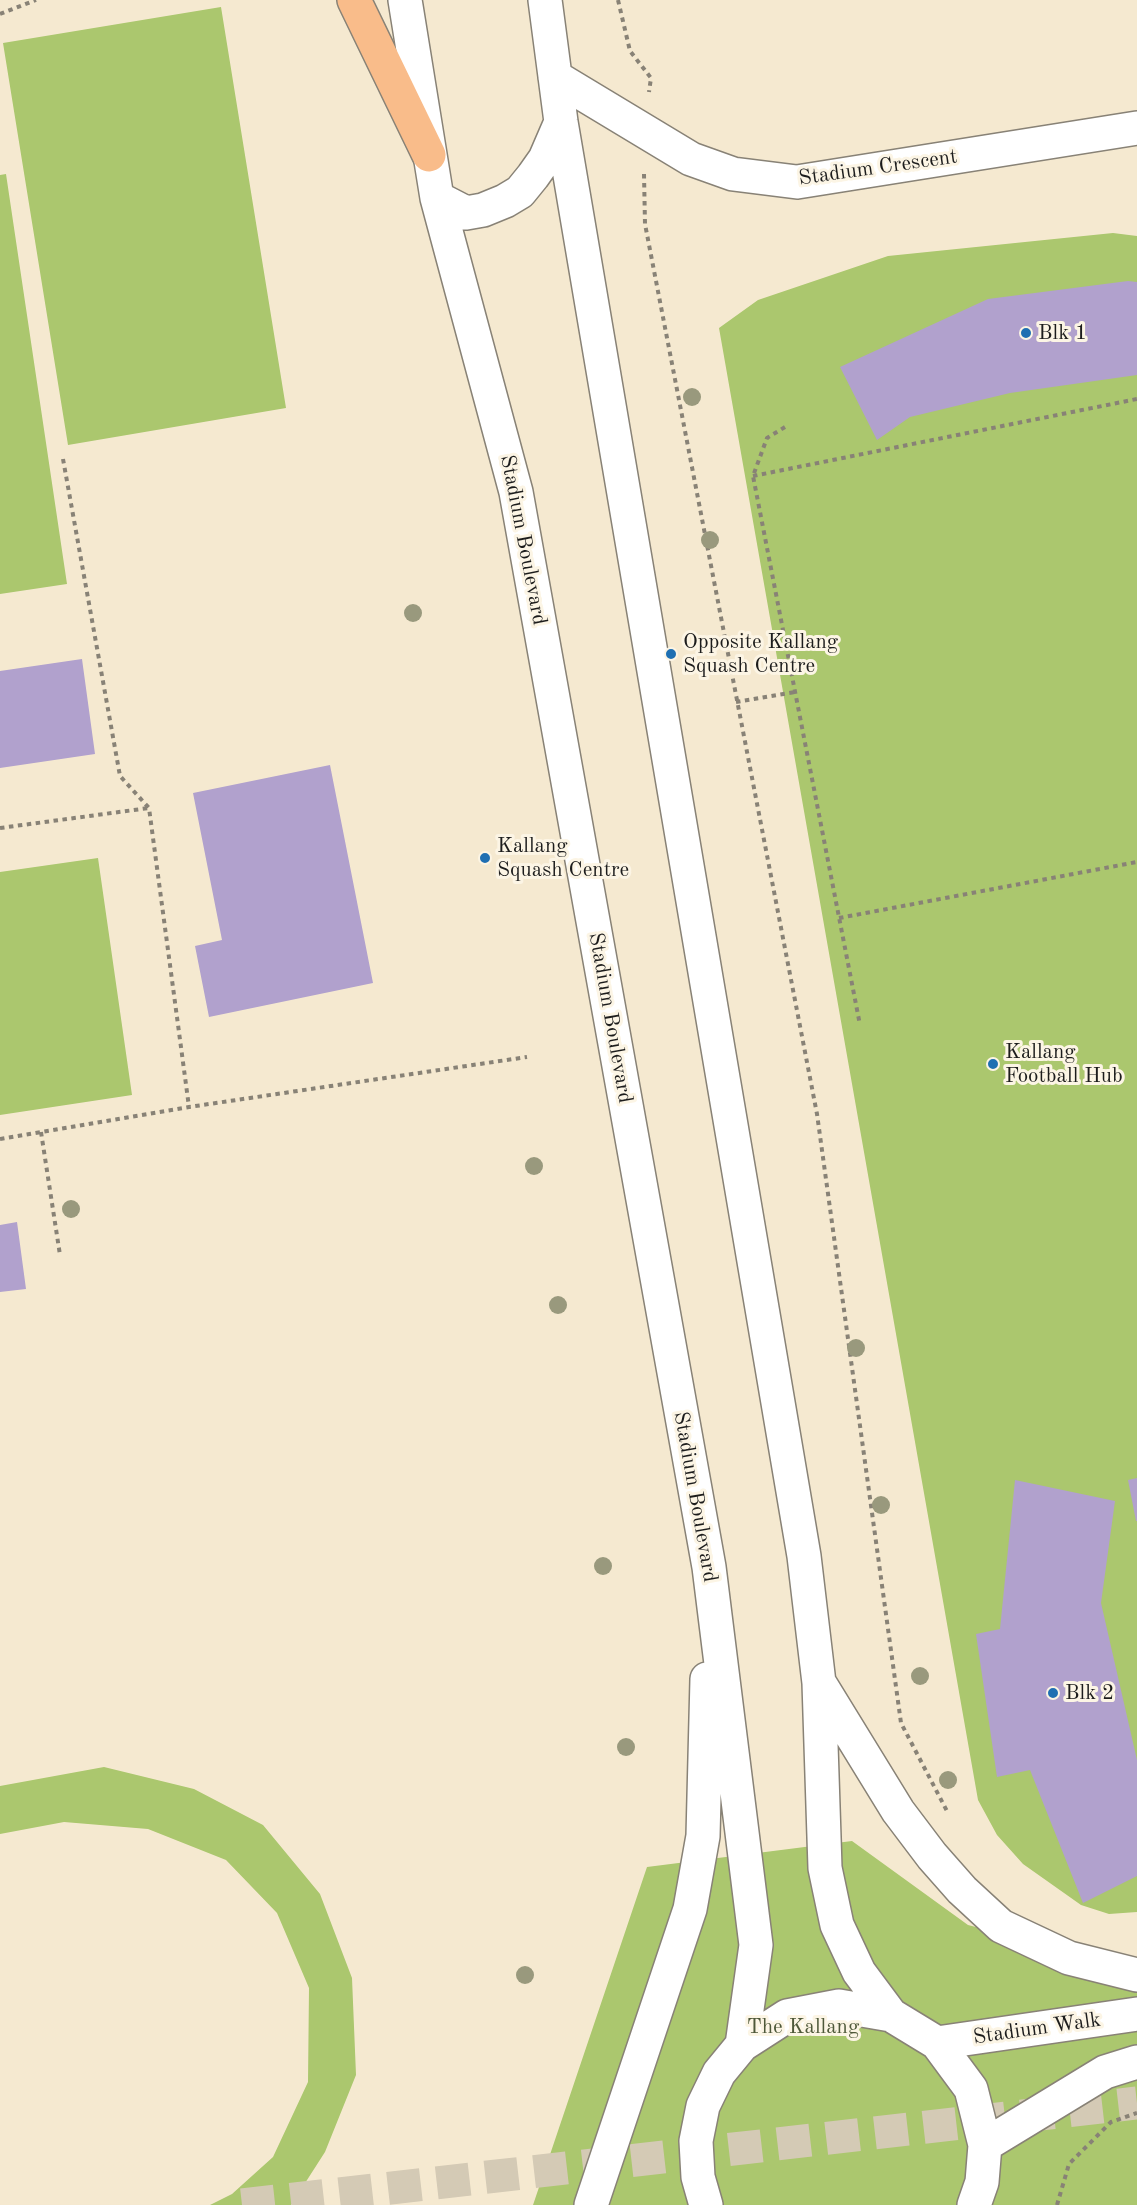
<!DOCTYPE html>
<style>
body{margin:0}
canvas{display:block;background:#f5e9d0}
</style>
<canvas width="1137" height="2205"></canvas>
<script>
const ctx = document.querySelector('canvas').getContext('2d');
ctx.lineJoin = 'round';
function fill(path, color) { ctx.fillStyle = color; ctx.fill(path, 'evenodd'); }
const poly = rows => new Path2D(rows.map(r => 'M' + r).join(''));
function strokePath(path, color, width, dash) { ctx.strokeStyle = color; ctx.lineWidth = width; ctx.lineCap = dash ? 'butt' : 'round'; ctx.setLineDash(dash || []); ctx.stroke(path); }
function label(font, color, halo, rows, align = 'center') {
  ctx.font = font + ' "Old Standard TT",serif'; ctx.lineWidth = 6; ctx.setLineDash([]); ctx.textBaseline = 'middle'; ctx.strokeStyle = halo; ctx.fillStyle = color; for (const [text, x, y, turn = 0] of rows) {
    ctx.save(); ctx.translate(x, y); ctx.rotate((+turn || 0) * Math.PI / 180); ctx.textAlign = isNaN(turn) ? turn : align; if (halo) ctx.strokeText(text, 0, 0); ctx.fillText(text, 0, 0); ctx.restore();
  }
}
const green = poly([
 [221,7,286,408,68,445,3,43],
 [6,174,67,584,0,594,0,175],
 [1113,233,1137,236,1137,1912,1109,1914,1081,1905,1023,1864,997,1835,978,1800,719,328,758,300,888,256],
 [98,858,132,1095,0,1115,0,872],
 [104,1767,194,1789,263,1825,320,1894,352,1978,356,2075,325,2152,291,2205,210,2205,232,2194,273,2157,308,2082,309,1988,277,1913,226,1860,148,1829,64,1822,0,1834,0,1786],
 [852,1841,968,1925,1112,1962,1137,1960,1137,2205,533,2205,647,1867]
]);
const building = poly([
 [1128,281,1137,282,1137,375,1010,393,910,417,877,440,840,367,988,299],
 [82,659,95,754,0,768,0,671],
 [330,765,373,983,209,1017,195,946,222,940,193,793],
 [17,1222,26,1289,0,1292,0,1225],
 [1137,1478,1137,1521,1136,1521,1128,1480],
 [1015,1480,1115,1501,1101,1603,1137,1760,1137,1876,1083,1903,1030,1770,997,1777,976,1634,1000,1629]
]);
const highwayTunnel = poly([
 [242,2205,1137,2103]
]);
const path = poly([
 [618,0,630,51,651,78,649,92],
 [0,14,36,0],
 [644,174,645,224,817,1114,901,1723,948,1813],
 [785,427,767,438,753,476,860,1025],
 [63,459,120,776,149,808,189,1107],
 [753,476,1137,399],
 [736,702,795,692],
 [0,828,149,808],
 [839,918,1137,862],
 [41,1132,60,1255],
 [0,1139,189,1107,527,1057],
 [1057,2205,1069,2164,1111,2122,1137,2113]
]);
const minor = poly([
 [405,0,437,198,516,492,709,1567,756,1945,742,2045],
 [545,0,561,122,804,1556,819,1683,825,1868,837,1925,859,1972,891,2015],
 [555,77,691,159,733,174,797,182,1137,128],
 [437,198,466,213,483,210,505,201,520,192,533,176,545,159,561,122],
 [820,1684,898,1811,932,1856,962,1890,1001,1926,1069,1958,1137,1975],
 [937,2043,1137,2014],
 [985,2145,1105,2072,1137,2062],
 [591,2205,690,1909,703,1836,707,1679],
 [706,2205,698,2177,696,2141,703,2106,719,2073,742,2045,787,2016,839,2006,891,2015,937,2043,971,2089,985,2145,982,2182,974,2205]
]);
const major = poly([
 [354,0,429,155]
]);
const trees = [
 [692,397],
 [710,540],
 [413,613],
 [534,1166],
 [71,1209],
 [558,1305],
 [856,1348],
 [881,1505],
 [603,1566],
 [920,1676],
 [626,1747],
 [948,1780],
 [525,1975]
];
const markers = [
 [1026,333,6,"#1f6fb2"],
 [671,654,6,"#1f6fb2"],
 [485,858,6,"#1f6fb2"],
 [993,1064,6,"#1f6fb2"],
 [1053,1693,6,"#1f6fb2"]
];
const streetNames = [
 ["Stadium Crescent",878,168,-8],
 ["Stadium Boulevard",523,540,79],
 ["Stadium Boulevard",610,1018,80],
 ["Stadium Boulevard",695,1497,80],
 ["Stadium Walk",1037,2029,-8]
];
const poiNames = [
 ["Blk 1",1038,333],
 ["Opposite Kallang",683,642],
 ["Squash Centre",683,666],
 ["Kallang",497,846],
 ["Squash Centre",497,870],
 ["Kallang",1005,1052],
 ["Football Hub",1005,1076],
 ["Blk 2",1065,1693]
];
const parkNames = [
 ["The Kallang",803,2027]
];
fill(green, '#abc76e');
fill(building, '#b1a1cd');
strokePath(highwayTunnel, '#d4cab5', 33, [33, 16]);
strokePath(minor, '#888276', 36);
strokePath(major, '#888276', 36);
strokePath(path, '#888276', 4, [4.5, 4.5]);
strokePath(minor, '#fff', 33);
strokePath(major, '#f9bc8a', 33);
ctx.fillStyle = '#99997d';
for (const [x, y] of trees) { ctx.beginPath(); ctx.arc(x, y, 9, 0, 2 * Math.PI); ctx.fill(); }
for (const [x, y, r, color] of markers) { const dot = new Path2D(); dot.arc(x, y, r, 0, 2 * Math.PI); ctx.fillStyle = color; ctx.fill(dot); strokePath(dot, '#fcf5e5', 2); }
label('21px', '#1c1c1c', '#fcf5e5', streetNames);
label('21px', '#1c1c1c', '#fcf5e5', poiNames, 'left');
label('21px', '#4e5839', '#fcf5e5', parkNames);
</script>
